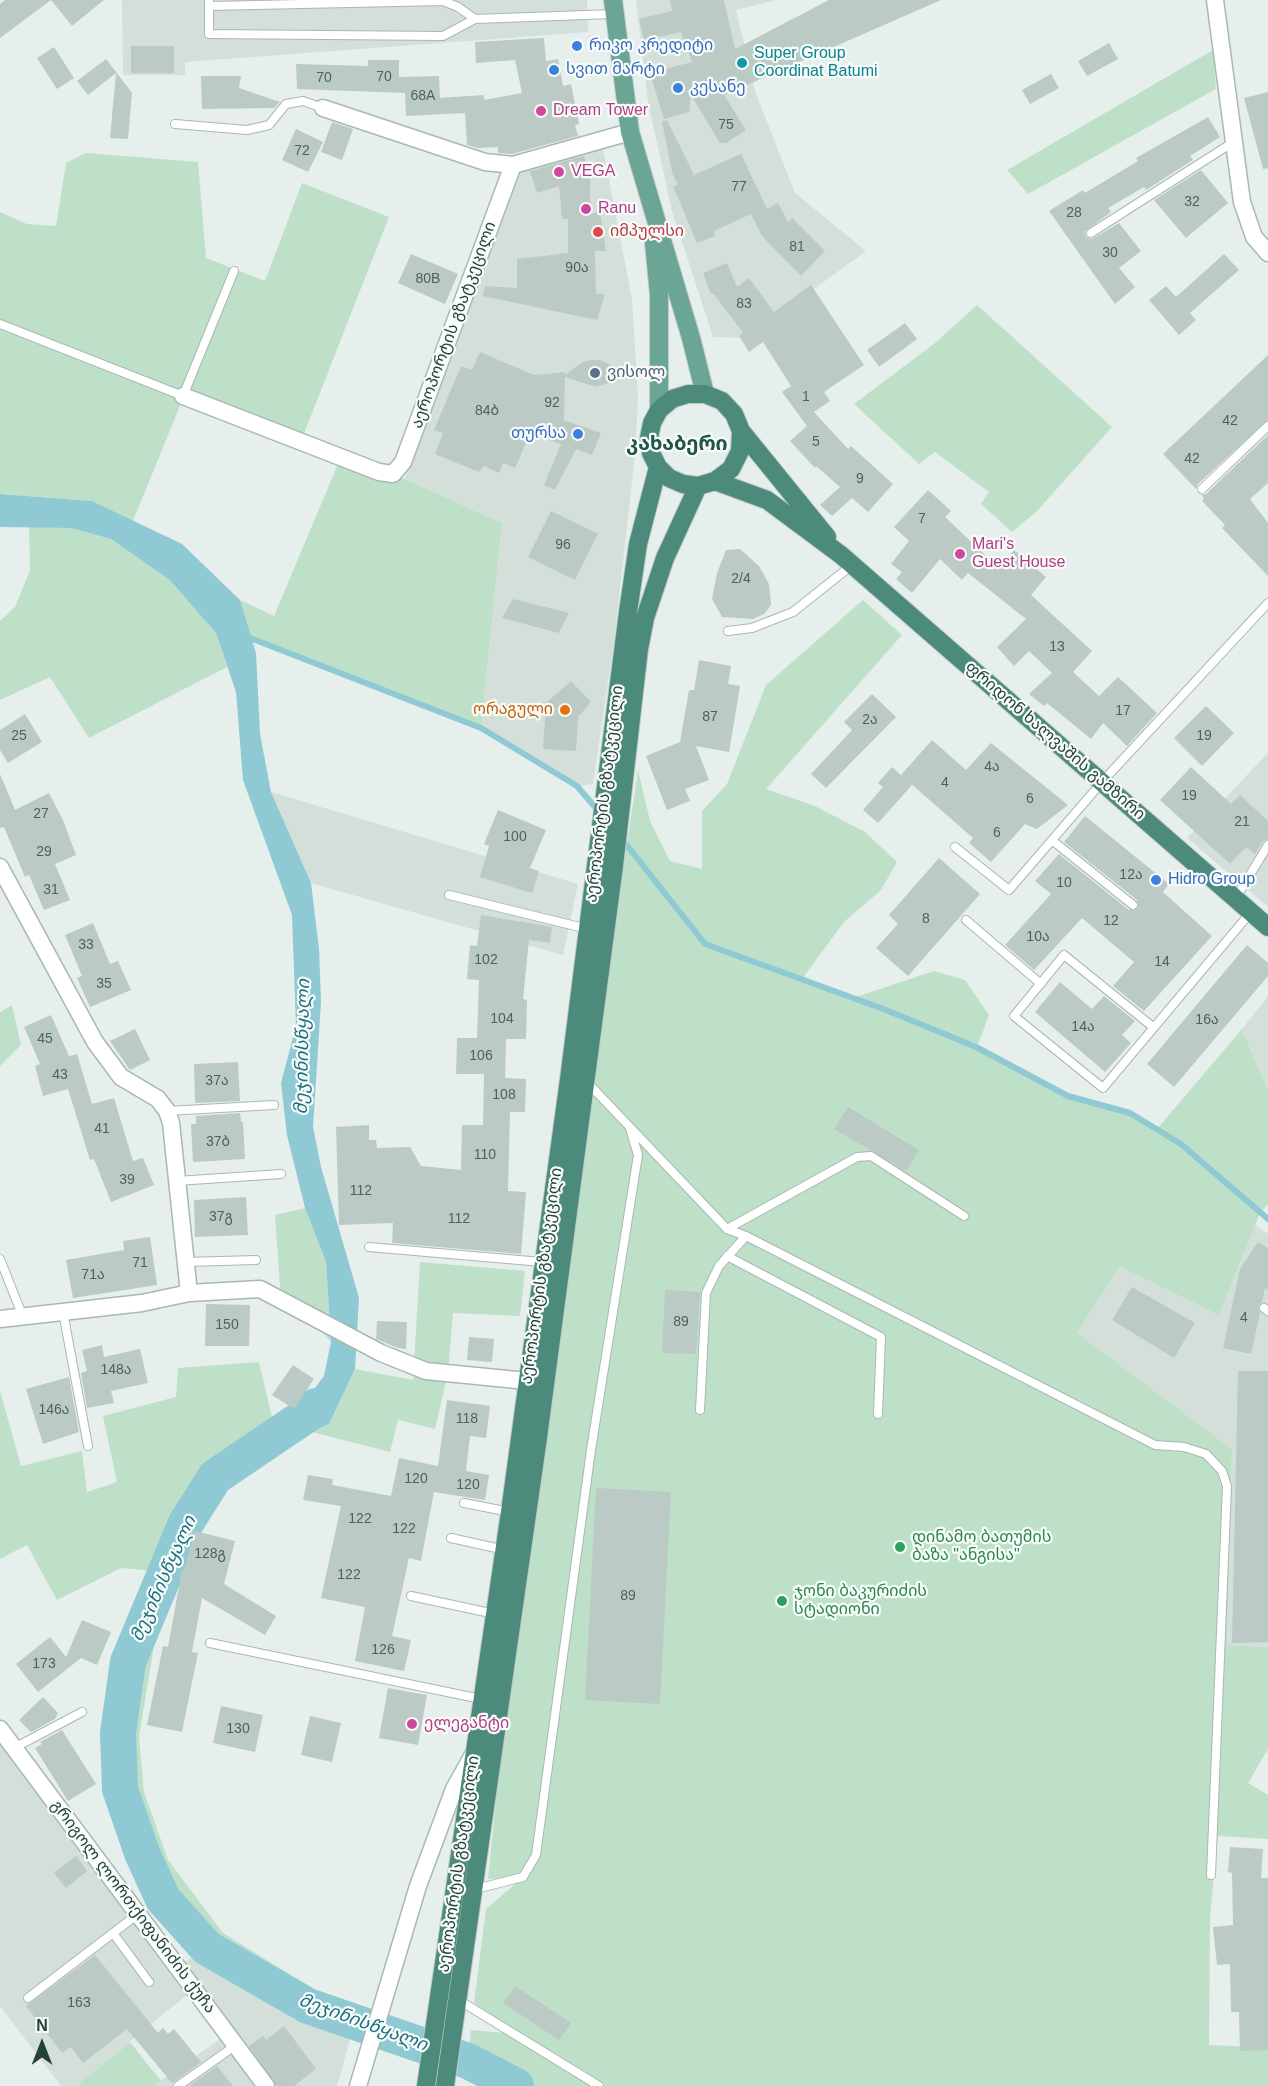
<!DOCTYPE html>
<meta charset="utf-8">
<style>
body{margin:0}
#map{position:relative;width:1268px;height:2086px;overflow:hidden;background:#e6efeb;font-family:Helvetica,sans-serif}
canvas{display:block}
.north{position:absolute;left:12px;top:2014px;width:60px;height:60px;-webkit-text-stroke:4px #f7fbf9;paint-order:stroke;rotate:0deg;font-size:16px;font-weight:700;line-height:24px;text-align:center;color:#24423a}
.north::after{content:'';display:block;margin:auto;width:21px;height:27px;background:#24423a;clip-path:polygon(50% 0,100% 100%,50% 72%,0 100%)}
</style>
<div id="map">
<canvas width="1268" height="2086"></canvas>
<div class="north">N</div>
</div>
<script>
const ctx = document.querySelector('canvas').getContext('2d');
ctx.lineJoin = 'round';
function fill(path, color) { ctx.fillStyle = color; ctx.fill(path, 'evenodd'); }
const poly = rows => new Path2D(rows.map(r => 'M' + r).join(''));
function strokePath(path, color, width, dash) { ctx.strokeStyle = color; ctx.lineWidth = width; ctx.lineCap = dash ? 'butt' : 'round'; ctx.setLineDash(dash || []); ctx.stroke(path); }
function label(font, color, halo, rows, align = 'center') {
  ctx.font = font + ' Helvetica,"Noto Sans Georgian",sans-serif'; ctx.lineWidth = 4.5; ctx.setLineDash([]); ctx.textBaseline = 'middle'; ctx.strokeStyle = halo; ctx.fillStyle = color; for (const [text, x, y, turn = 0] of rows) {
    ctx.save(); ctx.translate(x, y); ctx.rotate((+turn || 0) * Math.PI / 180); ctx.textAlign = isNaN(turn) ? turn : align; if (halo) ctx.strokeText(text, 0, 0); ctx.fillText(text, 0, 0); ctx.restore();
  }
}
const built = poly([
 [122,0,587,0,588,32,185,62,185,75,123,75],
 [636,0,776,0,736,10,755,91,795,193,866,251,747,338,713,337,672,211,648,102],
 [602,144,632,299,638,398,635,455,614,641,593,784,577,786,481,728,502,523,405,479,518,168],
 [1268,753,1268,907,1187,838],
 [271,792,578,884,563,955,311,883],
 [1268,996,1268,1091,1242,1029],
 [1255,1225,1268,1234,1268,1647,1227,1645,1232,1449,1077,1333,1120,1267,1219,1315],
 [0,1729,194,1989,76,2086,61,2086,0,2006],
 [207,1948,308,2006,355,2022,337,2086,272,2086,180,1965],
 [227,2034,264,2086,153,2086]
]);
const green = poly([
 [1213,50,1216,89,1028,194,1007,170],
 [86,153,198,162,206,258,265,281,302,183,389,217,301,441,184,396,133,521,92,501,0,494,0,212,27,224,56,226,66,163],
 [977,305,1112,427,1037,511,1012,532,981,504,989,492,935,452,919,464,854,404,935,343],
 [341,457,405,479,502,523,481,728,251,639,240,600,274,616],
 [29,527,71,528,111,539,171,580,216,633,227,667,89,738,50,677,0,700,0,621,15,607,30,570],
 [863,600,902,635,766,789,815,806,865,832,897,862,881,890,844,922,802,979,853,998,934,971,965,980,989,1015,977,1047,1068,1096,1130,1113,1157,1129,1242,1029,1268,1091,1268,1204,1260,1213,1219,1315,1120,1267,1077,1333,1232,1449,1227,1645,1268,1647,1268,1749,1248,1783,1268,1795,1268,1839,1218,1836,1210,1917,1209,2045,1268,2048,1268,2086,516,2086,468,2061,471,2030,516,2034,474,2003,486,1909,522,1878,488,1879,499,1771,591,1086,638,770,650,821,670,861,702,869,702,811,727,784,766,685],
 [12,1005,21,1045,0,1066,0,1012],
 [305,1208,326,1262,331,1342,307,1314,281,1300,275,1215],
 [420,1262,525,1271,520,1316,453,1313,448,1373,435,1429,398,1420,390,1452,312,1432,329,1424,355,1369,413,1380],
 [259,1362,279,1447,215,1477,186,1523,166,1572,139,1737,144,1792,168,1860,223,1933,330,1999,355,2022,308,2006,207,1948,163,1899,142,1853,120,1789,118,1733,128,1662,165,1572,121,1568,57,1600,27,1545,0,1559,0,1391,21,1466,82,1451,87,1492,117,1482,103,1416,176,1397,178,1368],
 [130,2042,161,2081,153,2086,76,2086]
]);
const water = poly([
 [0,494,92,501,182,544,240,600,256,653,260,734,271,792,311,883,319,949,321,1002,313,1127,321,1167,359,1298,355,1369,329,1424,279,1447,273,1425,299,1409,324,1376,331,1342,326,1262,305,1208,287,1135,281,1083,296,1026,292,915,243,780,236,692,216,633,170,580,111,539,71,528,0,527]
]);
const stream = poly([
 [245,636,481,728,577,786,600,813],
 [622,839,705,944,886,1010,976,1047,1068,1096,1130,1113,1181,1144,1268,1219]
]);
const river = poly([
 [316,1406,311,1412,215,1477,186,1523,128,1662,118,1733,120,1789,142,1853,163,1899,207,1948,308,2006,468,2061,516,2086]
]);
const building = poly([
 [5,0,104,0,72,26,51,0,0,38,0,4],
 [670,0,724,0,735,49,829,0,941,0,724,95,746,130,726,143,720,143,691,95,689,112,664,119,650,73,692,62,681,32,644,40,639,19,672,11],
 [544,38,546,61,558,59,563,86,571,84,579,124,575,125,578,136,512,154,498,153,498,147,478,148,467,145,465,113,406,116,405,93,297,89,296,64,368,66,368,60,399,60,399,77,439,76,440,98,484,95,484,100,522,93,515,60,476,63,475,42],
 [1109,43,1118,59,1087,76,1078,61],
 [131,46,174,46,174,73,131,73],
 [54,47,74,78,57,89,37,58],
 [106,59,132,93,128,139,110,138,116,73,88,95,77,81],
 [1051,74,1059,88,1030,104,1022,90],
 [201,76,241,76,239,88,280,102,274,108,202,109],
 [1268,92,1268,168,1263,169,1244,98],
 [1208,117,1220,137,1190,156,1193,160,1146,190,1144,187,1108,208,1111,212,1085,231,1086,237,1092,239,1119,223,1141,251,1119,268,1135,287,1115,304,1049,211,1083,190,1085,193,1138,161,1136,158],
 [667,120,694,175,741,154,767,209,778,203,788,222,792,218,825,251,801,276,762,236,751,214,714,231,715,236,697,243,673,186,678,185,672,172,662,122],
 [332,122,353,129,342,160,321,152],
 [296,129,323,142,308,172,282,160],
 [584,156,590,176,590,214,600,212,606,251,595,251,596,294,605,294,597,320,483,296,485,286,517,288,517,259,568,253,568,219,562,219,559,186,537,193,530,171],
 [1201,170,1228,203,1186,238,1154,200],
 [411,254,458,274,445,304,398,283],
 [1224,254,1239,270,1190,313,1196,320,1179,335,1149,300,1166,286,1176,297],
 [727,263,737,287,749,278,774,312,811,285,864,365,824,392,830,401,814,412,848,449,851,446,893,484,868,512,852,498,832,516,820,505,840,487,816,466,815,468,790,441,807,426,782,392,791,386,763,342,749,352,739,336,743,333,714,294,711,294,703,273],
 [905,323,917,339,879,367,867,350],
 [480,352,534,375,565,372,565,375,581,363,590,360,600,360,617,368,618,377,614,381,596,387,565,377,564,420,601,433,592,455,576,449,555,490,544,485,561,444,530,433,515,468,503,463,499,473,484,466,479,472,435,454,443,433,434,430,461,366,472,370],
 [1268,355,1268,420,1198,484,1196,489,1163,454],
 [1268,435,1268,483,1250,499,1268,523,1268,576,1222,528,1225,525,1202,501,1204,498,1201,495,1206,494],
 [928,490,951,511,945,517,999,568,1014,550,1046,577,1031,595,1092,651,1073,672,1099,696,1118,677,1157,713,1127,746,1103,723,1091,739,1047,703,1044,706,1029,694,1052,673,1029,651,1014,666,997,647,1026,619,968,573,962,580,940,559,912,593,896,579,902,572,891,564,909,541,894,527],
 [551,511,598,534,575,580,528,557],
 [740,549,759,566,769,584,771,605,764,614,753,619,722,617,712,599,717,573,726,550],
 [513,599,569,613,559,633,502,618],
 [699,660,731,666,728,684,740,686,729,752,696,746,709,780,685,789,690,801,667,810,646,756,680,742,689,690,694,690],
 [571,681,591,702,578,717,576,751,543,749,546,703],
 [872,694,896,717,826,788,811,774,852,730,844,722],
 [1206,706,1234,733,1202,766,1174,738],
 [25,714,42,742,8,763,0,750,0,730],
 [932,740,966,770,991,743,1068,805,1037,829,1025,824,991,862,969,843,973,838,901,775],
 [892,767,912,785,878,823,863,810,883,787,878,783],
 [1191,767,1231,804,1240,795,1268,821,1268,839,1263,841,1255,854,1246,847,1230,864,1160,800],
 [0,774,15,810,49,793,63,820,76,855,55,864,70,900,44,910,29,875,25,877,4,827,0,828],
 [498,810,546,830,530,868,539,871,532,893,480,877,489,846,484,844],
 [1085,816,1169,884,1163,892,1212,936,1144,1011,1113,986,1134,962,1082,918,1034,970,1005,945,1051,894,1035,881,1059,854,1129,910,1138,908,1137,900,1064,842],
 [939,858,980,894,908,976,876,948,898,924,889,915],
 [481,915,552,927,550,943,529,940,523,999,527,1000,526,1039,506,1039,505,1078,526,1079,525,1112,510,1112,508,1191,526,1192,521,1254,392,1243,393,1223,339,1225,336,1127,369,1125,369,1140,376,1140,377,1148,410,1147,421,1166,461,1170,462,1125,483,1125,484,1074,456,1074,457,1038,477,1038,479,980,467,979,470,945,477,946],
 [93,923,110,964,118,961,131,990,90,1007,77,978,82,976,65,935],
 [1247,945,1268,963,1268,976,1174,1087,1147,1064],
 [1060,982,1092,1009,1104,996,1135,1021,1122,1035,1131,1043,1105,1072,1035,1012],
 [51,1015,69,1056,77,1054,92,1104,114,1098,133,1161,143,1158,154,1185,111,1202,94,1159,90,1160,68,1089,43,1096,35,1066,40,1064,24,1027],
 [135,1029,150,1060,130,1070,110,1041],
 [238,1062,240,1101,195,1103,194,1064],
 [848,1107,919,1150,906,1171,834,1129],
 [240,1113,241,1122,243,1122,245,1159,193,1162,191,1124,196,1124,196,1116],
 [246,1197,248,1235,195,1237,194,1200],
 [150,1237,157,1285,73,1298,66,1260,124,1250,123,1241],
 [1258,1242,1268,1248,1268,1290,1265,1288,1262,1302,1258,1307,1260,1313,1251,1354,1223,1348,1240,1269],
 [1132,1287,1195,1323,1174,1358,1112,1320],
 [665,1290,700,1292,696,1354,662,1353],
 [206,1304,250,1305,249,1346,205,1346],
 [377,1321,407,1322,406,1349,398,1348,376,1339],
 [469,1337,494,1339,492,1362,467,1360],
 [102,1345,104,1357,140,1349,148,1383,111,1391,114,1403,87,1408,81,1373,87,1371,82,1350],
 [293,1365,314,1379,294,1409,272,1395],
 [1238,1371,1268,1371,1268,1642,1232,1643],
 [69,1377,79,1432,43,1444,26,1389],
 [447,1400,490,1406,486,1438,470,1436,466,1471,489,1475,485,1500,434,1492,421,1561,409,1558,392,1636,411,1640,404,1671,355,1661,365,1607,321,1598,341,1506,303,1500,308,1475,333,1479,332,1485,391,1496,399,1458,438,1466],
 [596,1488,671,1492,660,1704,585,1700],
 [195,1531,235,1541,224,1584,276,1616,265,1635,202,1598,192,1652,198,1653,182,1732,147,1725,163,1646,168,1647,182,1570,184,1571],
 [82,1620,111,1632,97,1665,81,1658,38,1692,16,1664,50,1637,66,1657],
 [388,1688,427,1695,418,1745,379,1738],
 [43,1697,58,1713,55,1719,31,1732,19,1720],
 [221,1706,263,1715,255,1752,213,1743],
 [310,1716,341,1723,332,1762,301,1755],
 [62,1730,96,1784,68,1801,35,1748,42,1744,40,1742],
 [1230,1847,1263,1849,1261,1878,1268,1878,1268,2050,1240,2051,1239,2012,1231,2012,1230,1964,1217,1965,1213,1927,1233,1925,1232,1873,1228,1872],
 [76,1856,87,1871,66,1888,54,1873],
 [95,1955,158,2033,163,2028,168,2034,174,2029,201,2062,172,2083,127,2029,83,2063,71,2047,62,2053,26,2006],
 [515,1986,571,2023,559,2040,503,2003],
 [284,2026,316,2069,294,2086,276,2086,249,2046,263,2036,266,2040],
 [217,2066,233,2086,189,2086]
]);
const service = poly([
 [209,0,209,34,443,36,475,19,613,14],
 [209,6,443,1,458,7,475,19],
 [175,124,247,130,269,125,286,104,303,101,323,108],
 [1091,233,1232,143],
 [0,324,183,396,234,271],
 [1202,489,1268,426],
 [728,631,752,628,793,612,852,565],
 [1053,841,1133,905],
 [955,847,1009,890,1102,782,1268,603],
 [449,895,588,929],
 [1236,898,1268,845],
 [966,920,1041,984],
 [1153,1027,1064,955,1014,1016,1103,1088,1251,912],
 [586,1081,727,1229,746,1236],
 [167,1111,274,1105],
 [177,1181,281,1174],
 [727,1229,857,1157,871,1156,964,1216],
 [369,1247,542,1262],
 [727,1256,881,1337,878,1414],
 [0,1259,23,1317],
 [186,1262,256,1260],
 [1264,1308,1268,1311],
 [63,1312,88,1446],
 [700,1410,706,1293,719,1266,746,1236,1155,1445,1184,1447,1206,1454,1222,1471,1227,1486,1211,1875],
 [464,1503,510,1512],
 [451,1538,505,1550],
 [411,1596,495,1614],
 [210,1643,481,1699],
 [14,1748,82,1712],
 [472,1890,523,1877,536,1855,591,1450,638,1155,630,1128],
 [113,1933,149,1982],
 [28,1998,138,1914],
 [457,1999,599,2086],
 [178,2086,236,2045]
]);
const minor = poly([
 [1215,0,1242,202,1254,237,1268,253],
 [323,108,485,162,513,165,630,132],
 [183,396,379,472,393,474,403,462,513,165],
 [0,867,95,1042,121,1077,158,1099,167,1111,171,1123,189,1293],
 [0,1319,142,1303,189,1293,260,1289,381,1353,426,1371,527,1381],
 [0,1729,266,2086],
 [358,2086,418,1886,454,1789,474,1753]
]);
const primary = poly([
 [613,0,630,132,691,338,705,394],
 [654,243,659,294,659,410]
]);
const trunk = poly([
 [741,431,740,451,731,469,715,481,698,486,683,484,669,478,658,467,651,453,649,438,652,423,659,410,672,399,688,394,705,394,722,401,734,414,741,431,827,537],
 [715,481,767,500,841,555,1268,927],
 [426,2086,510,1512,570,1072,628,612,638,544,658,467],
 [445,2086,537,1445,614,866,639,649,645,618,665,558,698,486]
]);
const markers = [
 [577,46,6,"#3f7fe0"],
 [742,63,6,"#0f9aa8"],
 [554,70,6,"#3f7fe0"],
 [678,88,6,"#3f7fe0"],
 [541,111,6,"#d1479c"],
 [559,172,6,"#d1479c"],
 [586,209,6,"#d1479c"],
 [598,232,6,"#e0444e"],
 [595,373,6,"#5c6f8a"],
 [578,434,6,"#3f7fe0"],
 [960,554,6,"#d1479c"],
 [565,710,6,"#e8710a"],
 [1156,880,6,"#3f7fe0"],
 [900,1547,6,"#2e9e5b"],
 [782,1601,6,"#2e9e5b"],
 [412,1724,6,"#d1479c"]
];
const numberNames = [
 ["70",384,77],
 ["70",324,78],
 ["68A",423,96],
 ["75",726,125],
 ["72",302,151],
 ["77",739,187],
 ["32",1192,202],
 ["28",1074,213],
 ["81",797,247],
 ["30",1110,253],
 ["90ა",577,268],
 ["80B",428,279],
 ["83",744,304],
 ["1",806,397],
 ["92",552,403],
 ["84ბ",487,411],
 ["42",1230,421],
 ["5",816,442],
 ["42",1192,459],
 ["9",860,479],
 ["7",922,519],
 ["96",563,545],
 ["2/4",741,579],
 ["13",1057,647],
 ["17",1123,711],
 ["87",710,717],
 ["2ა",870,720],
 ["25",19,736],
 ["19",1204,736],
 ["4ა",992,767],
 ["4",945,783],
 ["19",1189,796],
 ["6",1030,799],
 ["27",41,814],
 ["21",1242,822],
 ["6",997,833],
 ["100",515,837],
 ["29",44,852],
 ["12ა",1131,875],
 ["10",1064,883],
 ["31",51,890],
 ["8",926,919],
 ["12",1111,921],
 ["10ა",1038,937],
 ["33",86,945],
 ["102",486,960],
 ["14",1162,962],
 ["35",104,984],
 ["104",502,1019],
 ["16ა",1207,1020],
 ["14ა",1083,1027],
 ["45",45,1039],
 ["106",481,1056],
 ["43",60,1075],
 ["37ა",217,1081],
 ["108",504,1095],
 ["41",102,1129],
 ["37ბ",218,1142],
 ["110",485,1155],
 ["39",127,1180],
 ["112",361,1191],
 ["37გ",221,1217],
 ["112",459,1219],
 ["71",140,1263],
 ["71ა",93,1275],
 ["4",1244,1318],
 ["89",681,1322],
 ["150",227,1325],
 ["148ა",116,1370],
 ["146ა",54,1410],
 ["118",467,1419],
 ["120",416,1479],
 ["120",468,1485],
 ["122",360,1519],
 ["122",404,1529],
 ["128გ",210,1554],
 ["122",349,1575],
 ["89",628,1596],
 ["126",383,1650],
 ["173",44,1664],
 ["130",238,1729],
 ["163",79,2003]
];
const shopNames = [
 ["რიკო კრედიტი",589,46],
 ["სვით მარტი",566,70],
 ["კესანე",690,88],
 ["თურსა",566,434,"right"],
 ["Hidro Group",1168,880]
];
const cultureNames = [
 ["Super Group",754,54],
 ["Coordinat Batumi",754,72]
];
const hotelNames = [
 ["Dream Tower",553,111],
 ["VEGA",571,172],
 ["Ranu",598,209],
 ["Mari's",972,545],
 ["Guest House",972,563],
 ["ელეგანტი",424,1724]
];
const healthNames = [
 ["იმპულსი",610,232]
];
const streetNames = [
 ["აეროპორტის გზატკეცილი",454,325,-70],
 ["ფრიდონ ხალვაშის გამზირი",1055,741,41],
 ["აეროპორტის გზატკეცილი",605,794,-83],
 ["აეროპორტის გზატკეცილი",542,1276,-82],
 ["აეროპორტის გზატკეცილი",459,1864,-82],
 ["გრიგოლ ლორთქიფანიძის ქუჩა",133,1907,53]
];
const serviceNames = [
 ["ვისოლ",607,373]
];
const foodNames = [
 ["ორაგული",553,710]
];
const leisureNames = [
 ["დინამო ბათუმის",912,1538],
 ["ბაზა \"ანგისა\"",912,1556],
 ["ჯონი ბაკურიძის",794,1592],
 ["სტადიონი",794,1610]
];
const waterNames = [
 ["მეჯინისწყალი",303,1047,-89],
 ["მეჯინისწყალი",164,1579,-66],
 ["მეჯინისწყალი",363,2023,20]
];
const quarterNames = [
 ["კახაბერი",677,444]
];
fill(built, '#d4dfda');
fill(green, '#bfe0c8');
fill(water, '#8ec9d4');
strokePath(stream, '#8ec9d4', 6);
strokePath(river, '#8ec9d4', 36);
fill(building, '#bbcac4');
strokePath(service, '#a8b8b2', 10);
strokePath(minor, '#a8b8b2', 19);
strokePath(primary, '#c2cac8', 20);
strokePath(trunk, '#c2cac8', 20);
strokePath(service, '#fff', 8);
strokePath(minor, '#fff', 16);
strokePath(primary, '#6aa596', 18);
strokePath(trunk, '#4c8a7c', 18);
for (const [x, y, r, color] of markers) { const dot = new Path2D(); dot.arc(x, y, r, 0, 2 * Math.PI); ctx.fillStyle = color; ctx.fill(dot); strokePath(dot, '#f7fbf9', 2); }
label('14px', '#4a645c', null, numberNames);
label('16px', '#366cbe', '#f7fbf9', shopNames, 'left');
label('16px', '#0d838f', '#f7fbf9', cultureNames, 'left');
label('16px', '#b23c85', '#f7fbf9', hotelNames, 'left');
label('16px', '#be3a42', '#f7fbf9', healthNames, 'left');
label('16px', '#24423a', '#f7fbf9', streetNames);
label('16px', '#4e5e75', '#f7fbf9', serviceNames, 'left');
label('16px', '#c56008', '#f7fbf9', foodNames, 'right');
label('16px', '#27864d', '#f7fbf9', leisureNames, 'left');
label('italic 18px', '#1c6f80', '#f7fbf9', waterNames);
label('bold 20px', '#1f5548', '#f7fbf9', quarterNames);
</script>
